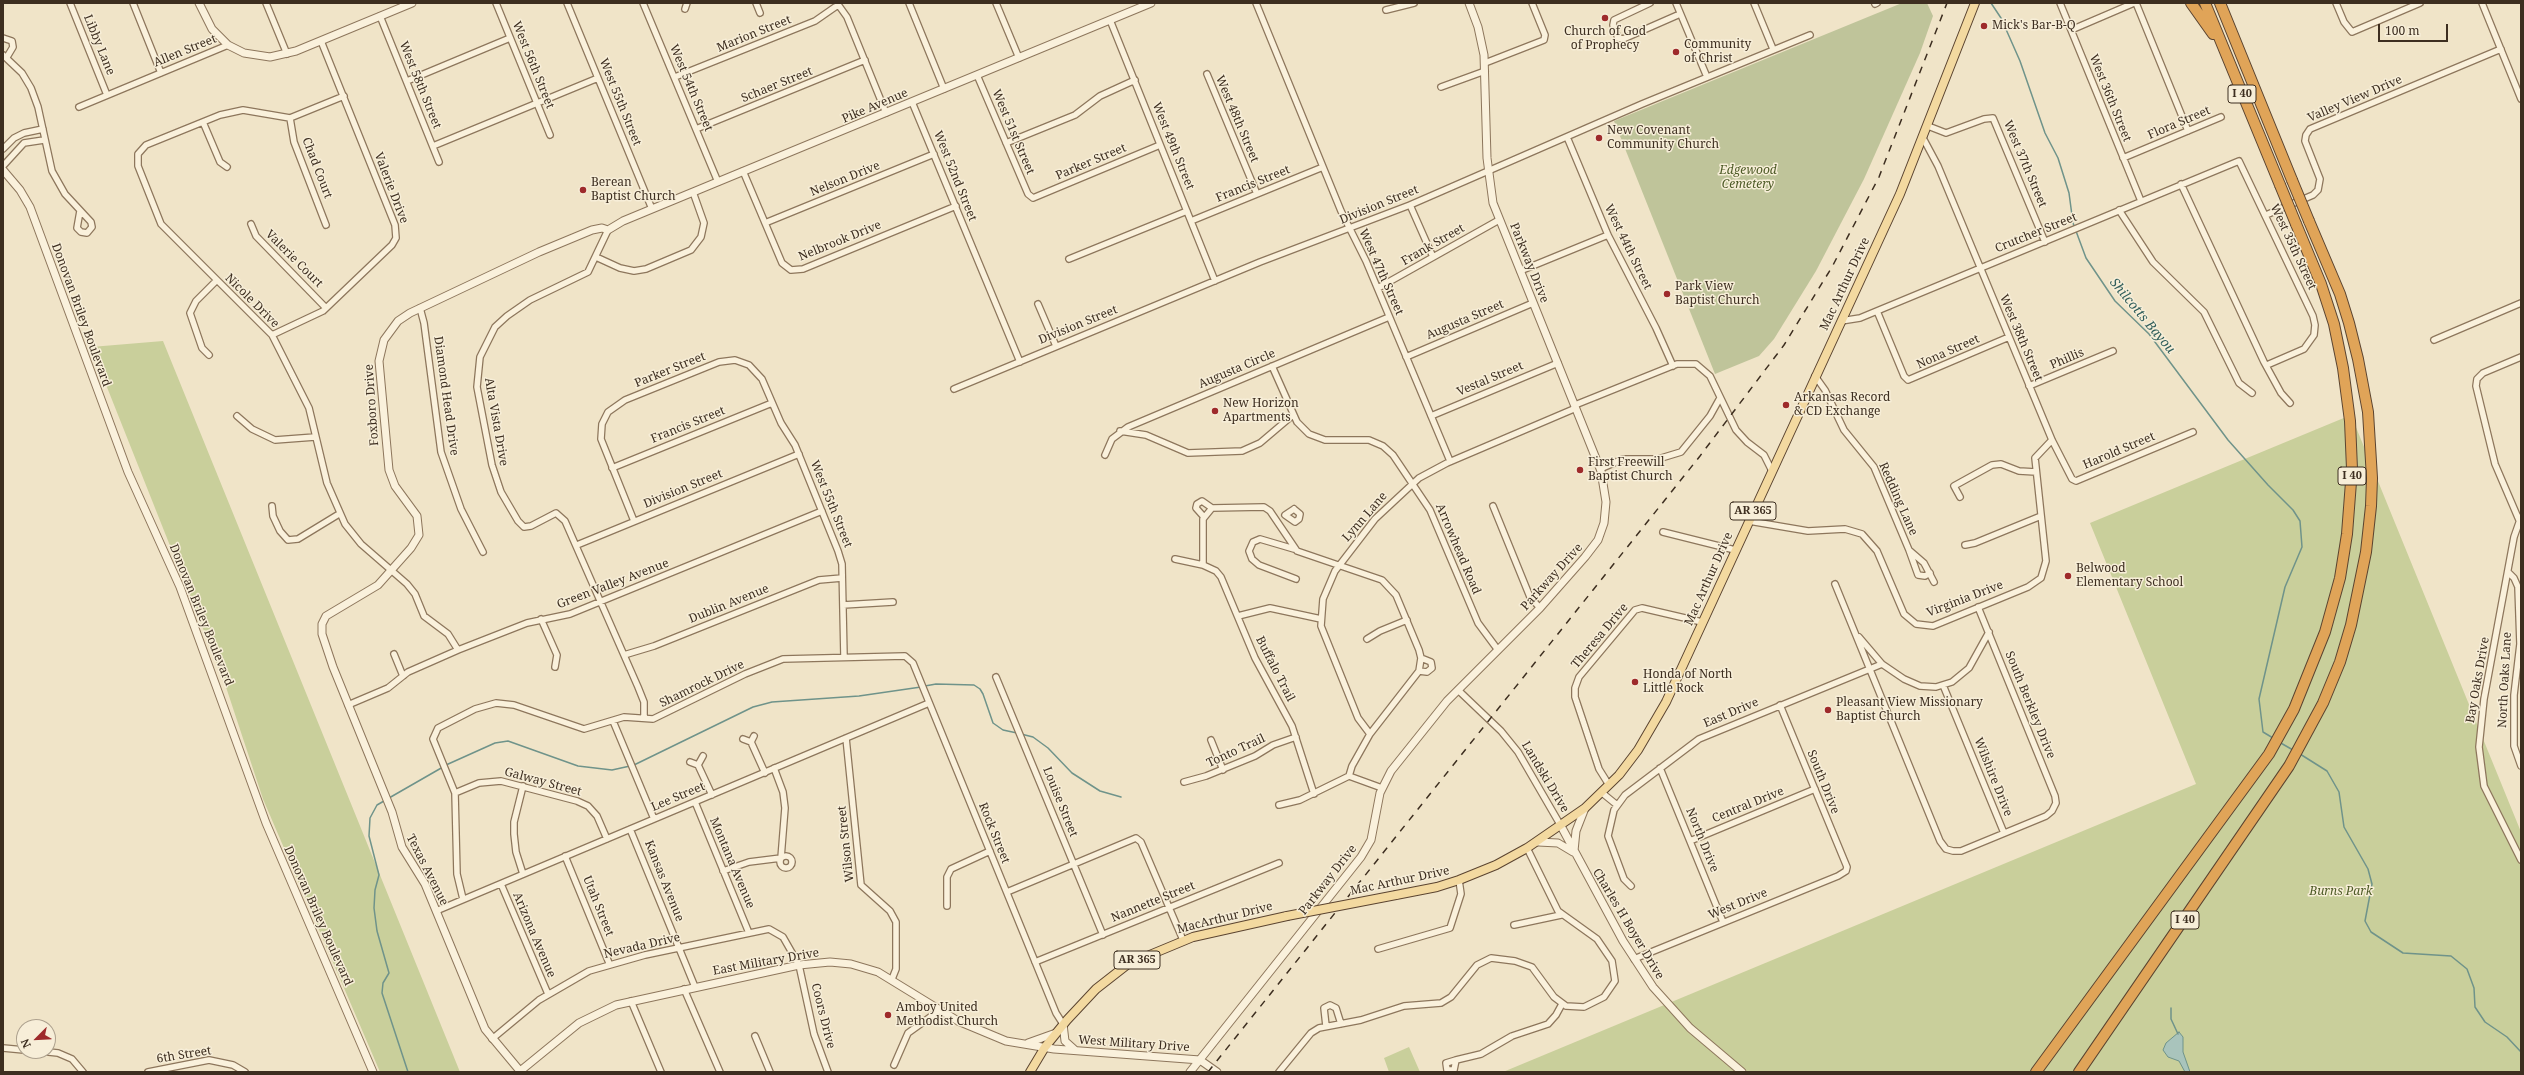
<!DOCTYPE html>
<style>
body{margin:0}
#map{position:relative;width:2524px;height:1075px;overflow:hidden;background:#f0e4c8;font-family:"Noto Serif",serif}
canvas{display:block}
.frame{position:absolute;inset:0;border:4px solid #3d2e20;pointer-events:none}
.north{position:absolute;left:16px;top:1019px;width:40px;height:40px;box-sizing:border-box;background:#f7eed8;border:1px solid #ada18e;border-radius:50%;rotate:246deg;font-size:11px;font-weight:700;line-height:16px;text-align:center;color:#3d2e20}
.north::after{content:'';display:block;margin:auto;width:14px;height:18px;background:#9e2a2b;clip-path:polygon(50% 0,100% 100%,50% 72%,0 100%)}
.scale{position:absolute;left:2378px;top:24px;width:70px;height:18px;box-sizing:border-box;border:2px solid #3d2e20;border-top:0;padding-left:5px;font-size:12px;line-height:14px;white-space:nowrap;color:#3d2e20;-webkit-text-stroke:3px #f7eed8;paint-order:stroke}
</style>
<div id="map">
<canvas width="2524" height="1075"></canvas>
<div class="frame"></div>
<div class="north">N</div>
<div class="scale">100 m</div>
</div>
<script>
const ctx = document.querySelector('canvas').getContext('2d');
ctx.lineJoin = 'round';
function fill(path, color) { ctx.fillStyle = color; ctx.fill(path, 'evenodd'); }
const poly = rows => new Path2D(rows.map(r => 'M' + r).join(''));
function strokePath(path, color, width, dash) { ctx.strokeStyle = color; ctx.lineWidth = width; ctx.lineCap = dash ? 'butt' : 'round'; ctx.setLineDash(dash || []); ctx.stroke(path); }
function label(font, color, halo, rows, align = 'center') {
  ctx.font = font + ' "Noto Serif",serif'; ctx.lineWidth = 3; ctx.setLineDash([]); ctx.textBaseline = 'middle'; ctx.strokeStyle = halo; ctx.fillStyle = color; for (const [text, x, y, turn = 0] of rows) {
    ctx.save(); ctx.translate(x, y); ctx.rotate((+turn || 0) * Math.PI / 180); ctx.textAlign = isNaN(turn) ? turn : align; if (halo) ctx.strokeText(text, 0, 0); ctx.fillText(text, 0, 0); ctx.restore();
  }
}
const green = poly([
 [163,341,460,1072,380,1072,263,799,225,684,91,347],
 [2351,415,2521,832,2521,1072,1503,1072,2196,784,2090,523],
 [1409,1047,1420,1072,1389,1072,1384,1058]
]);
const cemetery = poly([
 [1902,3,1927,3,1933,16,1920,53,1864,179,1816,271,1774,339,1759,356,1715,374,1614,121]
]);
const water = poly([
 [2179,1032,2183,1037,2183,1052,2190,1072,2185,1072,2179,1061,2168,1057,2163,1050,2166,1043,2179,1032]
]);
const stream = poly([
 [1991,3,2001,18,2020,61,2045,133,2058,158,2069,193,2073,223,2086,258,2115,301,2149,334,2228,440,2268,485,2293,510,2300,521,2302,547,2285,587,2259,699,2263,732,2273,738],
 [925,686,936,684,974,685,980,689,983,694,993,723,1003,730,1017,733],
 [1021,734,1033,737,1048,748,1072,773,1100,791,1121,797],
 [2279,742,2293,750],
 [2300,754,2327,771,2339,792,2344,827,2368,869,2372,884,2365,921,2371,932,2403,953,2451,956,2467,969,2474,988,2475,1007,2485,1022,2507,1037,2521,1052],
 [446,765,495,743,508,741,578,766,612,770,630,766],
 [634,765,753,707,772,702,859,696,921,687],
 [389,798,443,767],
 [384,801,377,805,370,818,369,836,379,875,375,890,374,908,377,931,389,973,383,983,382,993,408,1072],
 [2171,1008,2171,1019,2178,1034]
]);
const minor = poly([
 [70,3,107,95],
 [133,3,161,73],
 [266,3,287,54],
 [496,3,550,135],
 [567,3,652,209],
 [643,3,718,182],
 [756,3,760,13],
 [837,3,847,17,886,113],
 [909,3,944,89],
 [996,3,1019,58],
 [1256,3,1341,211,1366,261,1450,461],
 [1650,3,1614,20,1613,25,1618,38,1623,39,1680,14],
 [1676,3,1707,77],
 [1754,3,1773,49],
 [2060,3,2141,201],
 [2136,3,2188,131],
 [2336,3,2344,22,2352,32,2420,3],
 [2482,3,2521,99],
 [1875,4,1877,3],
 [685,9,687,3],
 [1386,10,1414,3],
 [380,16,439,162],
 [1110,20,1215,281],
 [2071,30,2134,3],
 [3,38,12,41,13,47,7,57],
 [3,55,22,73,31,88,38,107,52,171,65,194,91,222,92,227,87,233,81,232,77,228,80,211],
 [1485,63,1544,40,1545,35,1532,3],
 [1207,74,1257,194],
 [977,75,1028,194,1033,198,1160,145],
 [675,77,815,21,838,5],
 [407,81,510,38],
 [1441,87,1485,71],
 [344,96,290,118,243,110,220,115,146,145,138,154,138,166,161,224,272,335,309,408,327,483,345,524,361,544,407,584,415,594,424,616,448,634,458,650],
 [912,102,1020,362],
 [79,107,228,45],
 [290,118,294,142,326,225],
 [203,122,220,162,227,167],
 [1928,126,1946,133,1984,119,1993,118,2045,242],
 [696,129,865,60],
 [1567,137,1608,235,1656,328,1673,366],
 [1923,138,1938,166,2052,440,2072,479,2076,481,2193,432],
 [1006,143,1075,115,1100,96,1135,80],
 [433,146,598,78],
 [3,149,14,138,24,133,43,129],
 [2123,158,2221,117],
 [3,166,24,143,44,140],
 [743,171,782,263,791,270,803,269,956,206],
 [2181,184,2264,362,2281,393,2290,403],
 [1410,205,1433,257],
 [2119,210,2153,262,2204,312,2239,383,2252,393],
 [2266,215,2313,195,2318,190,2320,179,2305,141,2306,135,2310,129,2501,49],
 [1191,221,1323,167],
 [765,223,934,154],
 [251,224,256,236,326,308],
 [608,230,588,272,530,300,507,316,495,327,480,357,477,387,492,465,501,492,518,521,524,527,531,526,556,513,565,521,638,687,644,702,644,718],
 [596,257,620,268,634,271,646,269,691,250,701,237,704,223,693,192],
 [1069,259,1187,211],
 [1520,271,1608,235],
 [1378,288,1499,220],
 [1038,304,1056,346],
 [420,308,424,323,441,452,461,509,483,552],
 [1877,311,1904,376,1908,380,2009,337],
 [1841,321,1860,318,2239,161,2313,316,2315,325,2314,335,2304,349,2267,365],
 [272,335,323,311,392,245,396,238,395,225,321,41],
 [2434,340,2521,303],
 [209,355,202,348,190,313,196,301,216,281],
 [1406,357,1533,303],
 [1272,366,1297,422,1309,434,1325,440,1369,440,1383,446,1393,455,1430,510,1478,623,1498,650],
 [1815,376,1825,390,1844,430,1874,467,1909,550,1924,563,1934,582],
 [2029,386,2113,351],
 [954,389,1260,262,1410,205,1642,104,1810,35],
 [1575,405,1677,364,1696,364,1710,376,1736,430,1747,442,1764,455,1772,471],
 [237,416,252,429,275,440,315,437],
 [1431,416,1558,363],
 [1120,431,1146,435,1188,453,1242,451,1260,443,1293,415],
 [1105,455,1112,439,1128,427,1389,317],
 [612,468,772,403],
 [1600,469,1623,459,1658,459,1681,452,1710,416,1720,398],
 [1960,497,1954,486,1992,465,2001,464,2019,471,2036,472],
 [272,506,273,516,280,531,288,540,298,539,339,514],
 [1493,506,1530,597,1540,608],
 [1294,509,1300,514,1299,519,1295,522,1285,515,1294,509],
 [1204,517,1196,508,1197,504,1202,501,1212,508,1264,507,1270,511,1297,551,1382,580,1396,595,1419,650,1421,658,1419,671,1370,734,1352,766,1349,776],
 [2521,517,2514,537,2484,699,2479,747,2484,786,2521,860],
 [2519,520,2495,464,2476,386,2477,379,2483,373,2521,357],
 [634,521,601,439,602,424,608,412,625,400,719,362,735,360,749,365,762,379,781,423,795,445,838,551,842,564,844,657],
 [1749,521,1808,531,1845,529,1862,534,1877,551,1904,614,1916,624,1933,626,2028,587,2041,578,2046,561,2035,458,2052,440],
 [1663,532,1735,550],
 [577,545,799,454],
 [1965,545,1975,543,2041,516],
 [1294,549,1260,539,1253,542,1249,551,1252,559,1259,565,1296,579],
 [1909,550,1918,575,1925,576,1930,573],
 [1175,559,1203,565,1216,571,1221,577,1255,658,1292,726,1314,794],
 [1203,565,1203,519,1212,508],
 [2508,572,2514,578,2518,587,2520,644,2514,695,2514,746,2521,766],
 [1835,584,1940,841,1946,849,1953,851,1961,851,2046,816,2052,811,2056,803,2055,796,1978,607],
 [843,605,893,602],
 [1238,616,1270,608,1321,619],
 [541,619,557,655,555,667],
 [1859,637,1882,664,1904,679,1920,686,1936,687,1952,682,1969,668,1989,632],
 [1367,639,1380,631,1407,620],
 [394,654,403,676],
 [624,655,654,646,819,580,842,578],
 [1419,671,1427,672,1432,668,1431,662,1421,658],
 [996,677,1103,935],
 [1943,685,2004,833],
 [1458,690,1501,731,1518,752,1561,826],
 [348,705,388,688,408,672,458,650,527,623,570,614,822,511],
 [613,721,654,819],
 [1370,734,1358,718,1321,626,1323,599,1335,571,1375,519,1419,478,1447,463,1576,408],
 [846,738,861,885,890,911,896,922,896,969,892,979],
 [743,739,751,742,765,773],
 [1211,740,1223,770],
 [751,742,754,736],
 [690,762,698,765,712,795],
 [698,765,703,756],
 [1660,768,1723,922],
 [1184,782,1206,776,1255,756,1273,745,1296,737],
 [1609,785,1599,769,1575,697,1575,688,1579,677,1635,610,1642,608,1702,622],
 [523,786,514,822,514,834,516,852,523,874],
 [1601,792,1617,805],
 [455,793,479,783,501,781,577,801,588,806,597,816,607,839],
 [695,802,749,933],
 [1279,805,1300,800,1349,776,1382,788],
 [630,829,695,987],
 [1690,841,1815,789],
 [565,856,609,963],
 '780 862a6 6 0 1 1 12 0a6 6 0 1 1-12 0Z',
 [723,871,749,862,781,858,785,808,783,792,774,768],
 [501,884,548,994],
 [1631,886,1624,879,1608,836,1614,810,1625,795,1699,739,1882,664],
 [1007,892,1136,838,1141,842,1183,940],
 [463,899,457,874,455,793,433,739,438,728,475,709,496,703,514,705,584,729,624,717,653,719,745,674,783,659,905,656,913,663,1056,1013,1063,1024],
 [947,906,947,877,951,869,990,851],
 [436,911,929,703],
 [1514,925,1561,915],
 [1378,949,1450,928,1461,894,1459,880],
 [1634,959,1838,876,1846,871,1847,867,1780,705],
 [1035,962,1279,863],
 [684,989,720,1072],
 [631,1001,661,1072],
 [1326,1026,1324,1008,1330,1005,1336,1008,1341,1024],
 [755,1036,770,1072],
 [492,1039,539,1000,589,971,645,955,769,929,783,937,799,965,814,1034,828,1072],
 [3,1048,24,1050],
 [39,1051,58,1053,72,1059,83,1072],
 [1456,1060,1481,1054,1512,1036,1548,1024,1556,1015,1562,1004],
 [1456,1060,1454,1070,1447,1070,1446,1063,1456,1060],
 [894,1065,908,1033,940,1010],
 [148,1072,209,1060,233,1065,245,1072],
 [1279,1072,1311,1033,1319,1028,1361,1020,1404,1006,1441,1003,1451,997,1477,965,1491,958,1515,961,1532,967,1554,997,1566,1006,1584,1007,1604,997,1615,981,1612,961,1597,939,1558,911,1527,848]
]);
const tertiary = poly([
 [199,3,212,29,228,45,244,53,270,57,296,51,412,3],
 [3,170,20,190,30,207,128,472,180,587,266,823,373,1072],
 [1561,826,1623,941,1653,987,1690,1028,1742,1072],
 [1538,842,1558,843,1573,852],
 [1574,851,1576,831,1585,808],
 [1063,1024,1065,1041,1075,1050],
 [1028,1043,1056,1033],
 [520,1071,485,1029,425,884,402,847,392,812,333,667,322,634,322,624,326,616,378,585,411,548,419,535,417,516,395,486,389,470,379,361,384,340,398,321,410,313,539,252,592,230,602,228,608,230,623,221,652,209,1151,3],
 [519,1072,579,1023,616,1005,799,965,830,962,851,964,878,972,958,1021,1006,1041,1054,1049,1200,1060,1217,1072],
 [1190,1072,1361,857,1371,840,1380,793,1391,771,1447,701,1540,608,1585,557,1598,540,1604,523,1606,502,1601,471,1493,203,1487,158,1484,55,1478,27,1469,3]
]);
const primary = poly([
 [1396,895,1437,887,1459,880,1496,865,1527,848,1585,808,1619,775,1638,750,1666,702,1900,194,1975,3],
 [1030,1072,1045,1047,1067,1020,1096,989,1128,964,1193,937,1287,916]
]);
const motorway = poly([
 [2191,3,2213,34],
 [2205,3,2280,185],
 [2220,3,2292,180],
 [2036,1072,2269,754,2294,709,2325,632,2340,578,2347,534,2352,469,2350,421,2343,368,2334,324,2321,284,2296,224],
 [2079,1072,2289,766,2323,703,2340,662,2351,625,2366,552,2371,506,2372,478,2368,412,2358,359,2349,323,2340,294,2309,221]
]);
const rail = poly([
 [1208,1072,1700,456,1784,345,1832,267,1879,177,1947,3]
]);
const primaryBridge = poly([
 [1287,916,1396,895]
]);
const motorwayBridge = poly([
 [2292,180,2309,221],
 [2280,185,2296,224]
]);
const markers = [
 [1605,18,4,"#9e2a2b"],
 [1984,26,4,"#9e2a2b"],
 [1676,52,4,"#9e2a2b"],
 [1599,138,4,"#9e2a2b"],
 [583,190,4,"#9e2a2b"],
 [1667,294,4,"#9e2a2b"],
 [1786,405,4,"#9e2a2b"],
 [1215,411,4,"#9e2a2b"],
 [1580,470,4,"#9e2a2b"],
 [2068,576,4,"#9e2a2b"],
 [1635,682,4,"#9e2a2b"],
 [1828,710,4,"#9e2a2b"],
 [888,1015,4,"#9e2a2b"]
];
const shields = [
 [2242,94,28],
 [2352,476,28],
 [1753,511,46],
 [2185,920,28],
 [1137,960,46]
];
const shieldNames = [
 ["I 40",2242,94],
 ["I 40",2352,476],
 ["AR 365",1753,511],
 ["I 40",2185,920],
 ["AR 365",1137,960]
];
const poiNames = [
 ["Mick's Bar-B-Q",1992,26],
 ["Church of God",1605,32,"center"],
 ["of Prophecy",1605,46,"center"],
 ["Community",1684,45],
 ["of Christ",1684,59],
 ["New Covenant",1607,131],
 ["Community Church",1607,145],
 ["Berean",591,183],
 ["Baptist Church",591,197],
 ["Park View",1675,287],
 ["Baptist Church",1675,301],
 ["Arkansas Record",1794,398],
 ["& CD Exchange",1794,412],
 ["New Horizon",1223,404],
 ["Apartments",1223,418],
 ["First Freewill",1588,463],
 ["Baptist Church",1588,477],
 ["Belwood",2076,569],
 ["Elementary School",2076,583],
 ["Honda of North",1643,675],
 ["Little Rock",1643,689],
 ["Pleasant View Missionary",1836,703],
 ["Baptist Church",1836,717],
 ["Amboy United",896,1008],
 ["Methodist Church",896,1022]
];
const streetNames = [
 ["Marion Street",754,34,-22],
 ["Libby Lane",99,45,68],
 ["Allen Street",185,51,-22],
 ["West 56th Street",533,65,68],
 ["West 58th Street",420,85,68],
 ["Schaer Street",777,85,-22],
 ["West 54th Street",691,88,67],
 ["West 36th Street",2110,98,68],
 ["Valley View Drive",2355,99,-23],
 ["West 55th Street",620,102,68],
 ["Pike Avenue",875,106,-23],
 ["West 48th Street",1237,119,67],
 ["Flora Street",2179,123,-23],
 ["West 51st Street",1013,132,67],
 ["West 49th Street",1173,146,68],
 ["Parker Street",1091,162,-23],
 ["West 37th Street",2025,164,67],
 ["Chad Court",317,168,69],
 ["West 52nd Street",955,176,68],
 ["Nelson Drive",845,179,-22],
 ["Francis Street",1253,184,-22],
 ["Valerie Drive",391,188,69],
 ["Division Street",1379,205,-22],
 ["Crutcher Street",2036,233,-22],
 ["Nelbrook Drive",840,241,-22],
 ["Frank Street",1433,245,-30],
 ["West 44th Street",1628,247,64],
 ["West 35th Street",2293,247,65],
 ["Valerie Court",294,259,45],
 ["Parkway Drive",1529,263,68],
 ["West 47th Street",1381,272,66],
 ["Mac Arthur Drive",1845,284,-65],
 ["Nicole Drive",252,301,45],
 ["Donovan Briley Boulevard",81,315,70],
 ["Augusta Street",1465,320,-23],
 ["Division Street",1078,325,-22],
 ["West 38th Street",2021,338,67],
 ["Nona Street",1948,352,-24],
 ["Phillis",2067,359,-23],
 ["Augusta Circle",1237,369,-23],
 ["Parker Street",670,370,-22],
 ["Vestal Street",1490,379,-23],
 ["Diamond Head Drive",446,396,82],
 ["Foxboro Drive",372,405,-94],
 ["Alta Vista Drive",496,422,80],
 ["Francis Street",688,425,-22],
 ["Harold Street",2119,451,-23],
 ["Division Street",683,489,-22],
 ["Redding Lane",1898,499,66],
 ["West 55th Street",831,504,68],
 ["Lynn Lane",1365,517,-49],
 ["Arrowhead Road",1458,549,67],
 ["Parkway Drive",1552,577,-48],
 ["Mac Arthur Drive",1709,579,-66],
 ["Green Valley Avenue",613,584,-21],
 ["Virginia Drive",1965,599,-21],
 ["Dublin Avenue",729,604,-22],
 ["Donovan Briley Boulevard",201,615,68],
 ["Theresa Drive",1600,636,-50],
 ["Buffalo Trail",1275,669,63],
 ["Bay Oaks Drive",2478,680,-80],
 ["North Oaks Lane",2505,680,-87],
 ["Shamrock Drive",702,684,-26],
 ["South Berkley Drive",2030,705,68],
 ["East Drive",1731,713,-23],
 ["Tonto Trail",1236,751,-25],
 ["Landski Drive",1545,777,59],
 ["Wilshire Drive",1993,777,68],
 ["Galway Street",543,782,15],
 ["South Drive",1823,782,68],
 ["Lee Street",678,797,-23],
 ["Louise Street",1060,802,68],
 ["Central Drive",1748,805,-22],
 ["Rock Street",994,833,68],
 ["North Drive",1702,840,68],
 ["Wilson Street",846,844,-96],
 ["Montana Avenue",732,863,67],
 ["Texas Avenue",427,870,63],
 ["Parkway Drive",1328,880,-52],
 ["Kansas Avenue",664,881,68],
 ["Mac Arthur Drive",1400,881,-12],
 ["Nannette Street",1153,902,-22],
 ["West Drive",1738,904,-22],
 ["Utah Street",598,906,68],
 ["Donovan Briley Boulevard",318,916,66],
 ["MacArthur Drive",1225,918,-14],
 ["Charles H Boyer Drive",1628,924,59],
 ["Arizona Avenue",534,935,67],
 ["Nevada Drive",642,946,-13],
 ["East Military Drive",766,962,-10],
 ["Coors Drive",823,1016,76],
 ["West Military Drive",1134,1044,4],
 ["6th Street",184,1055,-9]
];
const parkNames = [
 ["Edgewood",1748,171],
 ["Cemetery",1748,185],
 ["Burns Park",2341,892]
];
const waterNames = [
 ["Shilcotts Bayou",2142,316,50]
];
fill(green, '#c9cf9b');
fill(cemetery, '#bfc49a');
fill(water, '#a9c4bc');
strokePath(water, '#6f938a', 1);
strokePath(stream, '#6f938a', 1.5);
strokePath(minor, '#8d765c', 8);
strokePath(tertiary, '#8d765c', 9);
strokePath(primary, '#5b4430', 10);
strokePath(motorway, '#5b4430', 12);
strokePath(minor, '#faf1dc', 5.5);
strokePath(tertiary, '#faf1dc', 7);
strokePath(primary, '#f3d9a0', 8);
strokePath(motorway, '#e0a458', 10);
strokePath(rail, '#3d2e20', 1.5, [7, 7]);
strokePath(primaryBridge, '#5b4430', 10, []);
strokePath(motorwayBridge, '#5b4430', 12, []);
strokePath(primaryBridge, '#f3d9a0', 8);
strokePath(motorwayBridge, '#e0a458', 10);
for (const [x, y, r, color] of markers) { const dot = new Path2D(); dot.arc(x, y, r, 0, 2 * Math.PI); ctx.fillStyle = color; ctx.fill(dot); strokePath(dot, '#f7eed8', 1.5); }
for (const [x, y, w] of shields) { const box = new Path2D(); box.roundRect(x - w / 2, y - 9, w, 18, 3); ctx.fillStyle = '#f7eed8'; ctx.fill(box); strokePath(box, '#3d2e20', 1); }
label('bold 11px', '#3d2e20', null, shieldNames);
label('12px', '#3d2e20', '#f7eed8', poiNames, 'left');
label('12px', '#3d2e20', '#f7eed8', streetNames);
label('italic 12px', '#4d5a26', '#f7eed8', parkNames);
label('italic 13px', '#2f5d5a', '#f7eed8', waterNames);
</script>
